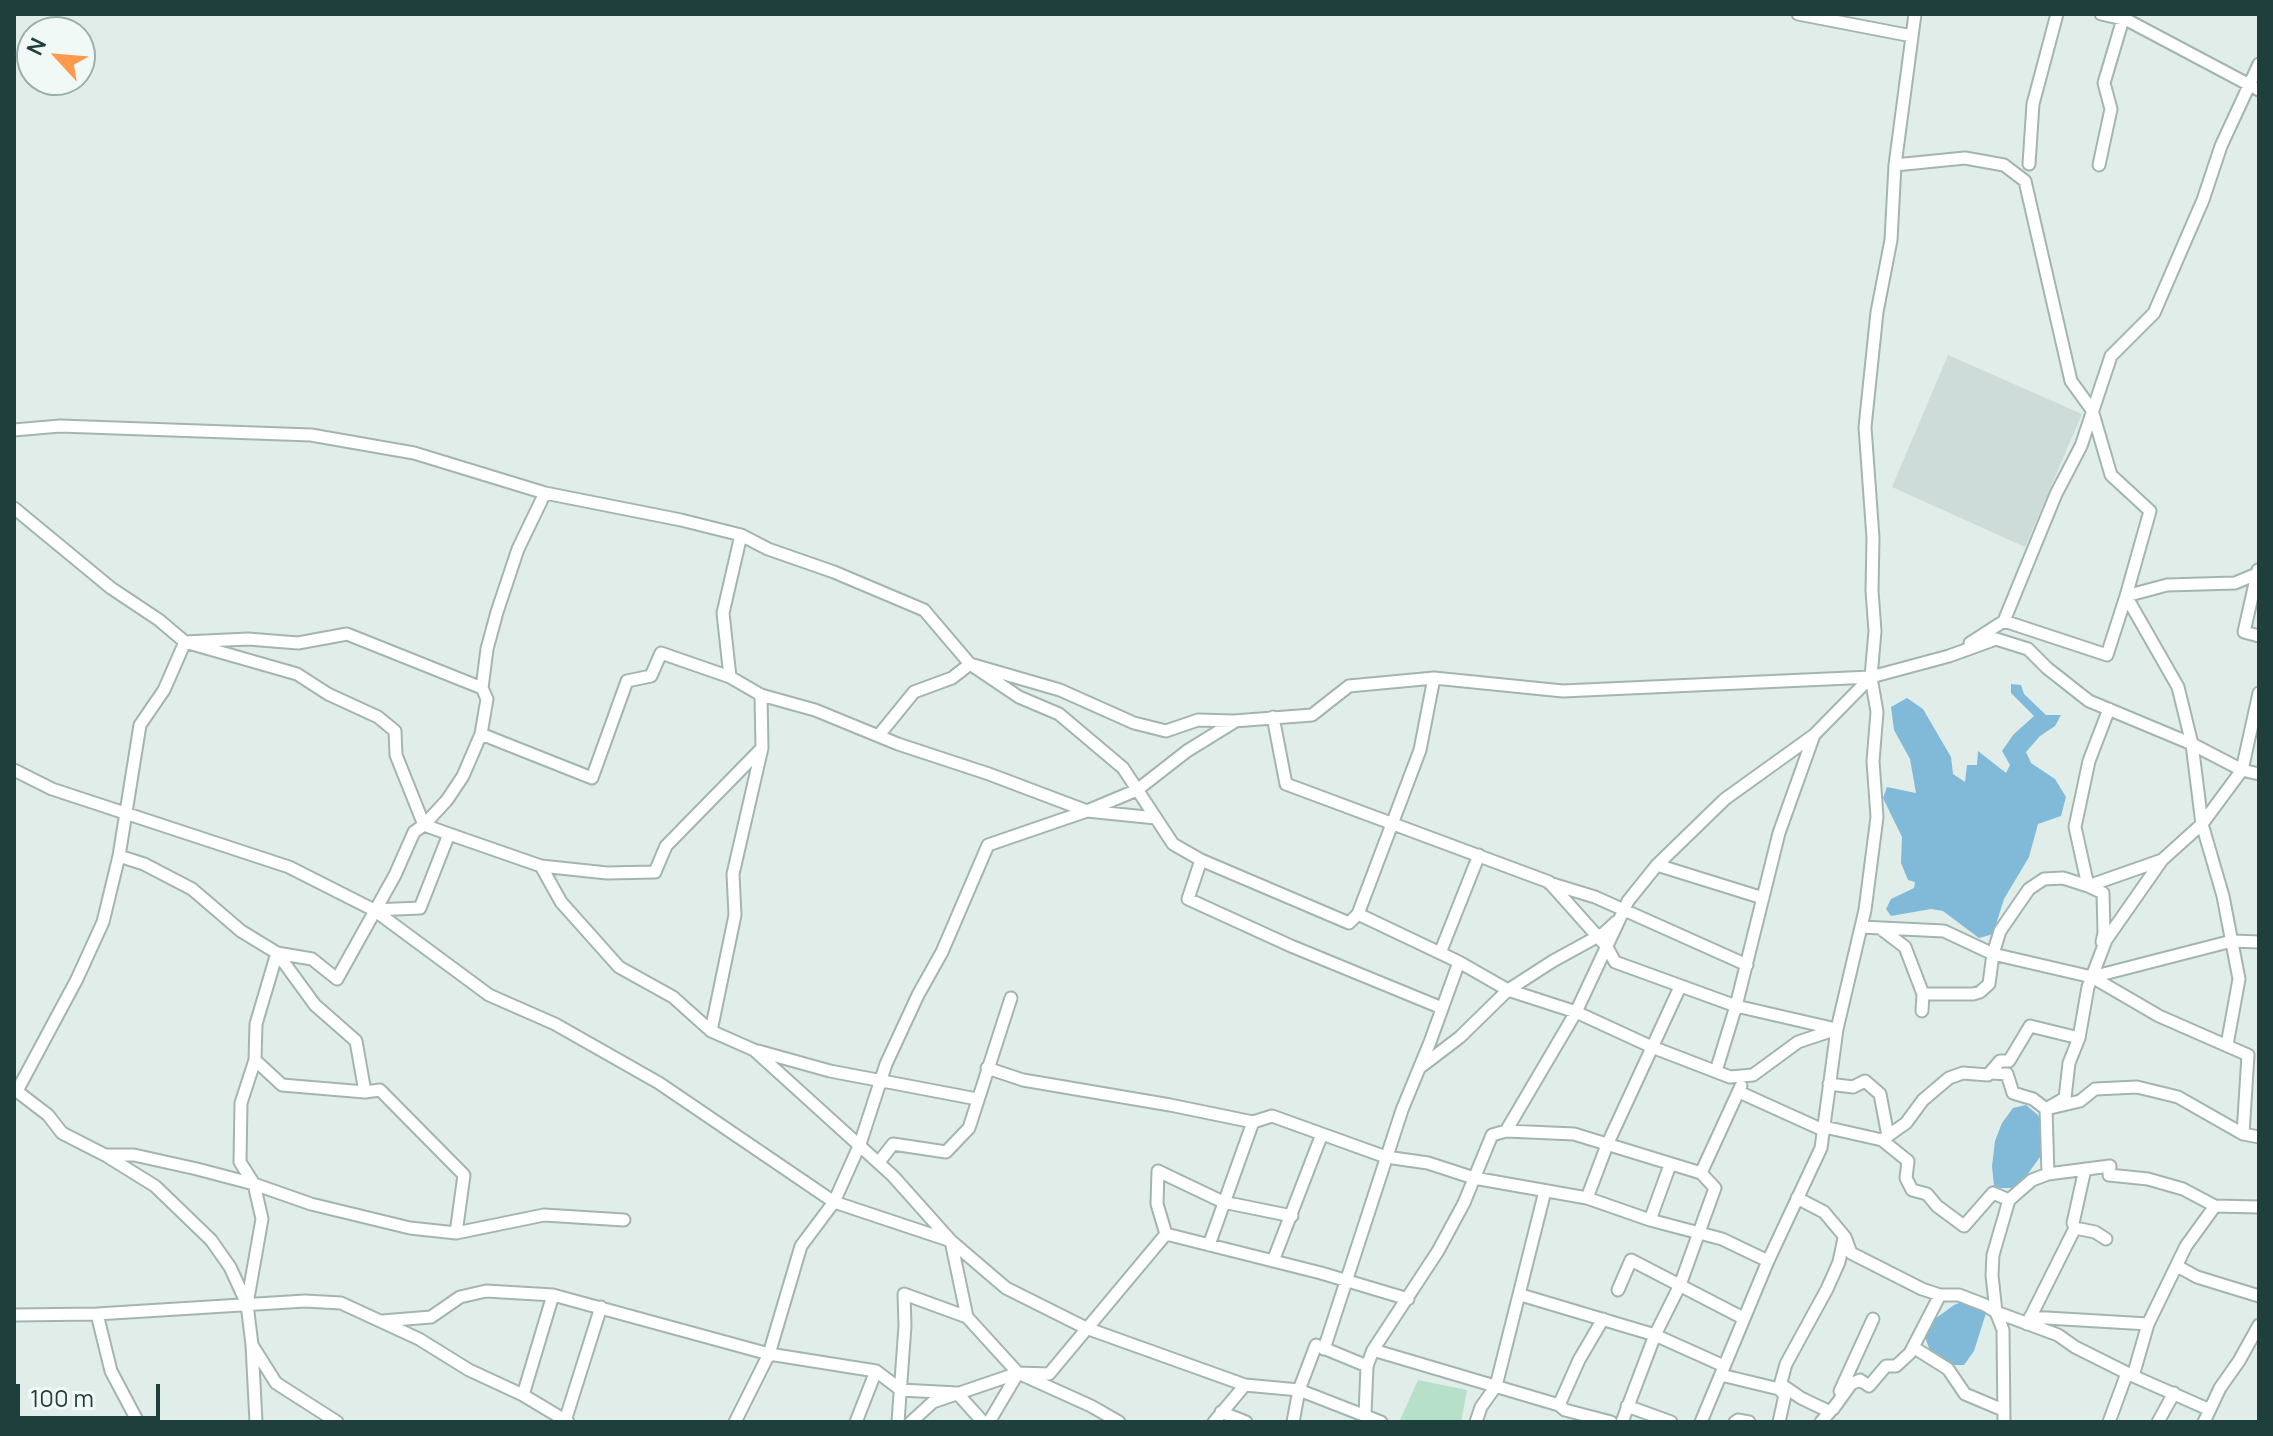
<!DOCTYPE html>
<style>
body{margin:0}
#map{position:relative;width:2273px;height:1436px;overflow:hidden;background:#e0ede9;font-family:Manrope,sans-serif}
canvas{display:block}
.frame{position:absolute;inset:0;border:16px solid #1f3f3c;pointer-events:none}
.north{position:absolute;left:16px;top:16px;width:80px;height:80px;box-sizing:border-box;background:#f1f9f6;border:2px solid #9dafac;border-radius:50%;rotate:296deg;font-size:22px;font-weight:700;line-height:32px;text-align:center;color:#1f3f3c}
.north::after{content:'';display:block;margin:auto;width:28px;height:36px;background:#ff994b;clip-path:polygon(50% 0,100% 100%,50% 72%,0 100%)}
.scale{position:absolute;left:16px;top:1384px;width:144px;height:36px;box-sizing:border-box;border:4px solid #1f3f3c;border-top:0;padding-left:10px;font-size:24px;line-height:28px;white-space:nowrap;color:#1f3f3c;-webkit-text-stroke:6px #f1f9f6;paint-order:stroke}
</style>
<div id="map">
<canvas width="2273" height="1436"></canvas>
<div class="frame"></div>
<div class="north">N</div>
<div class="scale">100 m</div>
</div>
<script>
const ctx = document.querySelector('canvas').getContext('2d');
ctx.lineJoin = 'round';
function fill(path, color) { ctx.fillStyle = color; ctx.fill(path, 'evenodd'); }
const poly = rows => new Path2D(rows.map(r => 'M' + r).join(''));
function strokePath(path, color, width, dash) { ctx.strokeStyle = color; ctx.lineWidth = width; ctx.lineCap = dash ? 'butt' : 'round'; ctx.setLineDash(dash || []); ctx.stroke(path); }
const built = poly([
 [1948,355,2082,414,2025,547,1892,487]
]);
const green = poly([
 [1418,1380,1467,1390,1461,1422,1400,1420]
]);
const water = poly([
 [2011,684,2021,685,2024,694,2046,715,2061,715,2055,726,2040,736,2026,752,2031,763,2055,779,2066,797,2061,816,2038,824,2029,857,2004,899,1993,934,1979,938,1943,911,1931,909,1891,916,1886,909,1891,899,1914,888,1915,882,1908,880,1901,863,1902,837,1883,798,1887,787,1916,793,1910,759,1894,730,1891,707,1907,698,1923,709,1951,757,1953,774,1965,782,1967,765,1977,765,1978,751,2006,773,2010,765,2002,751,2013,735,2034,716,2011,693],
 [2026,1105,2038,1115,2045,1135,2040,1157,2022,1182,2013,1188,2000,1188,1994,1186,1992,1166,1995,1141,2002,1123,2013,1108],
 [1964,1301,1981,1308,1986,1313,1974,1351,1964,1365,1949,1365,1930,1351,1924,1334,1932,1321,1954,1305]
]);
const minor = poly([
 [1798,14,1912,36],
 [2101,14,2127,20,2259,90],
 [2029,164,2033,104,2057,14],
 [1895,165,1965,158,2004,165,2025,181,2071,381,2092,410,2111,475,2150,511,2126,596,2178,687,2192,744,2202,824,2223,896,2239,979,2227,1045],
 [2099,165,2111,109,2104,83,2123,19],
 [14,430,60,426,311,435,414,453,545,493,681,520,741,535,768,549,834,572,924,610,970,664,1019,697,1059,714,1123,768,1173,844,1201,860,1349,923,1358,914,1459,962,1508,990,1576,1012,1652,1047,1730,1077,1753,1075,1798,1042,1837,1029],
 [14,508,111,588,159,620,185,642,248,639,298,643,347,634,482,688],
 [2258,570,2244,632,2259,636],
 [2004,621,2056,494,2081,446,2111,356,2154,313,2203,200,2221,146,2259,64],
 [1970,643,2004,621,2107,655,2126,596,2167,585,2235,583,2259,573],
 [730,677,723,613,741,535],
 [761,695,815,710,898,744,989,774,1087,811,1137,790,1187,751,1234,722],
 [1273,717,1286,784,1549,882,1607,947,1615,962,1736,1006,1836,1029],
 [481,734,487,699,482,688,487,649,497,612,518,549,545,493],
 [879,735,914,692,952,678,970,664,1060,690,1134,723,1166,731,1198,720,1234,721,1312,715,1349,686,1434,678,1563,691,1871,677,1949,656,1996,639,2028,649,2047,668,2089,701,2192,744,2242,770,2259,774],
 [14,770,52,789,289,867,374,910,489,995,555,1024,659,1083,834,1202,951,1241,1006,1288,1086,1328,1245,1385,1299,1390,1381,1422],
 [119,856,144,864,192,889,241,931,277,953,315,1005,356,1041,365,1092,380,1090,464,1175,456,1233],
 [1201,860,1188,899,1291,946,1442,1008],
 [1657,865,1763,898],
 [541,866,561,902,619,967,673,997,711,1031,754,1050,893,1176,951,1241,967,1317,1018,1373,1091,1406,1119,1422],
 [1549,883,1595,897,1747,965],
 [374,910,420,908,449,834,541,866,607,873,655,872,666,846,760,750],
 [1358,914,1420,750,1434,678],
 [1861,927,1944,931,1993,954,2092,977,2159,1016,2248,1055,2243,1134],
 [1880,928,1905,947,1923,994,1922,1011],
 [2102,942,2104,933,2103,893,2088,886,2075,827,2089,761,2109,709],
 [277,953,312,959,337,979,395,875,414,832,424,825,447,800,463,776,481,734,592,778,627,681,651,676,661,653,730,677,761,695,762,748,733,874,735,915,711,1031],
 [1440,953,1479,855],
 [2092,977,2232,941,2259,942],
 [1923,994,1973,994,1980,992,1989,984,1993,954,2000,931,2029,889,2044,879,2063,878,2088,886,2162,860],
 [758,1051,830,1071,977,1099],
 [255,1060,282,1085,365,1092],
 [1422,1066,1460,1037,1508,990,1553,961,1604,933,1616,922],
 [987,1068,1023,1080,1170,1105,1253,1122,1272,1116,1386,1157,1428,1163,1474,1178,1587,1198,1650,1220,1722,1239,1768,1261],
 [1716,1071,1736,1006,1779,833,1814,735],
 [1992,1073,2007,1074,2013,1093,2033,1099,2046,1109,2080,1101,2095,1089,2137,1087,2178,1097,2243,1134,2259,1137],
 [1829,1084,1853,1087,1865,1081,1880,1094,1888,1136],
 [14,1089,48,1115,62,1133,105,1155,155,1186,211,1240,230,1267,247,1304,252,1345,276,1383,337,1422],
 [17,1091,77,979,103,922,119,856,140,725,164,690,185,642,297,674,328,694,378,717,395,731,396,755,424,825,449,834],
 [1739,1092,1823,1130,1829,1128,1882,1140,1908,1161,1906,1178,1912,1190,1927,1194,1937,1206,1964,1226,1993,1193,2009,1200],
 [1506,1131,1574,1134,1701,1173,1715,1188,1680,1285,1655,1335,1622,1422],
 [1882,1140,1906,1123,1923,1100,1949,1078,1963,1073,1988,1075,2000,1061,2009,1061,2030,1026,2079,1038],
 [105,1155,134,1155,197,1169,254,1184,311,1204,410,1228,456,1233,544,1215,624,1220],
 [879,1162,893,1144,946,1152,969,1128,1011,998],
 [1701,1173,1741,1086],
 [2048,1174,2110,1166,2109,1175,2148,1179,2183,1189,2215,1206,2259,1207],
 [1587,1198,1607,1145,1680,987],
 [1797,1198,1824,1212,1845,1237,1851,1253,1922,1289,1940,1295,1959,1295,1985,1305,1996,1312,2058,1335,2075,1347,2133,1376,2208,1409],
 [1650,1220,1670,1165],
 [2075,1228,2095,1232,2106,1239],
 [1166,1234,1321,1273,1408,1299],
 [1166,1234,1157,1204,1158,1171,1223,1202,1292,1216],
 [1209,1245,1253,1122],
 [1273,1261,1322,1134],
 [2177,1266,2197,1277,2259,1296],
 [1618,1290,1631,1260,1743,1318],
 [1521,1295,1655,1335,1724,1366],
 [247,1304,262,1219,254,1184,240,1162,241,1103,255,1060,256,1024,277,953],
 [97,1314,111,1371,138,1422],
 [14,1315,97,1314,305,1301,341,1303,419,1339,469,1370,523,1395,568,1422],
 [2030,1317,2148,1324],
 [1603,1319,1579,1360,1559,1405,1565,1410,1611,1422],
 [382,1321,431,1317,460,1297,486,1291,553,1295,769,1354,876,1371,901,1390,957,1393,983,1422],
 [2027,1324,2075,1228,2073,1223,2085,1169],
 [252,1345,256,1422],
 [1913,1347,1948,1369,1965,1394,2003,1410],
 [1324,1349,1402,1110,1430,1042,1459,962],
 [1373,1350,1559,1405],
 [1721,1375,1779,1389,1785,1387,1801,1398,1828,1411,1833,1409,1851,1384,1860,1380,1869,1386,1886,1366,1896,1366,1910,1353,1940,1295],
 [2133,1376,2148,1324,2186,1246,2215,1206],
 [1840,1391,1873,1319],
 [523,1395,553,1295],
 [1627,1406,1671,1422],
 [1221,1412,1246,1422],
 [1365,1415,1367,1366,1373,1350,1438,1251,1464,1203,1492,1135,1506,1131,1576,1012,1628,901,1657,865,1725,799,1814,735,1871,677],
 [565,1421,601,1307],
 [735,1422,769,1354,801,1246,834,1202,860,1144,886,1064,918,995,942,952,988,845,1087,811,1156,818],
 [856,1422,876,1371],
 [898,1422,905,1326,904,1294,967,1317],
 [911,1422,933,1402,1018,1373],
 [989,1422,1018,1373,1049,1374,1166,1234],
 [1214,1422,1245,1385],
 [1293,1422,1299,1390,1316,1345,1367,1366],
 [1476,1422,1481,1407,1496,1386,1545,1191],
 [1701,1422,1768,1261,1821,1148,1837,1029,1865,910,1877,817,1873,761,1877,712,1871,677,1875,631,1872,591,1873,538,1865,427,1877,312,1891,240,1895,165,1915,14],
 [1735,1422,1738,1420,1749,1422],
 [1779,1422,1785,1395,1779,1389,1786,1364,1827,1289,1839,1262,1844,1238],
 [1821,1422,1834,1407],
 [2004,1422,2003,1330,1996,1312,1992,1275,1993,1255,2009,1200,2032,1180,2048,1174,2046,1109,2065,1098,2069,1063,2079,1038,2088,987,2106,940,2162,860,2202,824,2242,770,2259,693],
 [2109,1422,2127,1373],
 [2158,1422,2174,1393],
 [2204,1422,2220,1388,2239,1361,2259,1325]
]);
fill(built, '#cedcd9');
fill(green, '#b6e0c9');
fill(water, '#81bad8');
strokePath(minor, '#a2b5b2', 15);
strokePath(minor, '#fff', 11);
</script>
